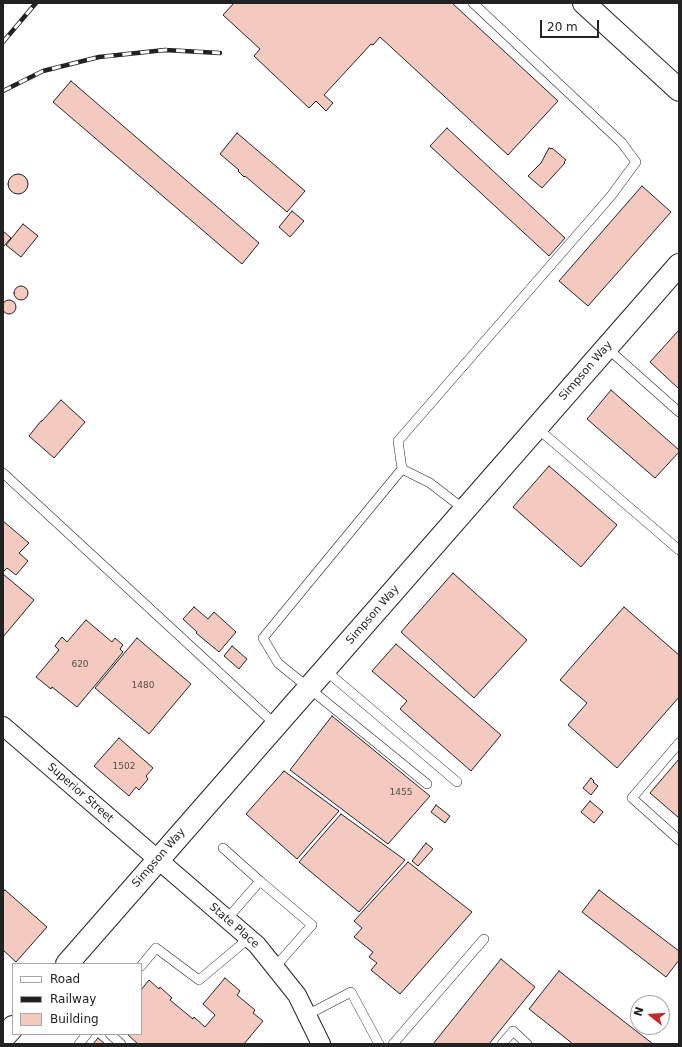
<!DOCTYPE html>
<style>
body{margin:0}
#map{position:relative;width:682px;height:1047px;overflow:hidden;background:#fff;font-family:"DejaVu Sans",sans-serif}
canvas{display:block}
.frame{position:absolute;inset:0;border:4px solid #222;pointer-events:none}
.legend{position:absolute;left:12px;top:963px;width:130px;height:72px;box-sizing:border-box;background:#fff;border:1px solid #a7a7a7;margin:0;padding:5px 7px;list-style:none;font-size:12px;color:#222}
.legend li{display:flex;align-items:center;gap:8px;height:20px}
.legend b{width:20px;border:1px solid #a7a7a7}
.north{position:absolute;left:630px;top:995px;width:40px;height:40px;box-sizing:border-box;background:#fff;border:1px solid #a7a7a7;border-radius:50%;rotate:287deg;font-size:11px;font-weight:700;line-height:16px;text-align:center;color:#222}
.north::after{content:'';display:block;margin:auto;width:14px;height:18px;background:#c62828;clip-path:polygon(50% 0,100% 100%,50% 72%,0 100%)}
.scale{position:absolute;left:540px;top:20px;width:59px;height:18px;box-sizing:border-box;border:2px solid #222;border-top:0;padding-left:5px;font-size:12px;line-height:14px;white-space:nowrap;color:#222;-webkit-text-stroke:3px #fff;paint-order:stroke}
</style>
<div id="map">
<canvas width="682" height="1047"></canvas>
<div class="frame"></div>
<ul class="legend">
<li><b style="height:5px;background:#fff"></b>Road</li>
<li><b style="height:5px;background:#222"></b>Railway</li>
<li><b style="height:11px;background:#f3c9c0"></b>Building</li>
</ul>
<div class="north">N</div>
<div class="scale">20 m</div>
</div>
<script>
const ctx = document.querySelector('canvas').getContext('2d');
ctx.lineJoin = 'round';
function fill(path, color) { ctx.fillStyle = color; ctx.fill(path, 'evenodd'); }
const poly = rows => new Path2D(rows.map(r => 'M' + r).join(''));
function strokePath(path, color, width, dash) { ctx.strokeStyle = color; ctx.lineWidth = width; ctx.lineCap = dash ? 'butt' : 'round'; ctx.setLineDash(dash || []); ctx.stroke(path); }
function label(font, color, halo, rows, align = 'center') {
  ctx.font = font + ' "DejaVu Sans",sans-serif'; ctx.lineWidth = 3; ctx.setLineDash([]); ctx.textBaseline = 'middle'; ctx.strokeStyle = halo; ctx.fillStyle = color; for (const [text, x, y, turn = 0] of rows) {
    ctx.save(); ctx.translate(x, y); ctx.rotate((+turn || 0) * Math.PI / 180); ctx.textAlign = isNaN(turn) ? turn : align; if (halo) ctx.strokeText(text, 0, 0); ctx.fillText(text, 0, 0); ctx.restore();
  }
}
const building = poly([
 [234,3,452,3,558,101,508,155,380,37,373,45,371,44,324,95,333,103,326,111,316,101,309,108,254,56,260,49,223,15,234,3],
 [71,81,259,243,242,264,53,102,71,81],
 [447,128,565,238,549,256,430,146,447,128],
 [237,133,305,191,287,212,245,176,244,177,238,171,239,170,220,154,237,133],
 [549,148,551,149,552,148,566,160,564,162,565,163,542,188,528,176,541,163,549,148],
 '8 184a10 10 0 1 1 20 0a10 10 0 1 1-20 0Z',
 [642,186,671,212,588,306,559,281,642,186],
 [292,211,304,221,290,237,279,227,292,211],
 [23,224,38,236,21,257,6,245,23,224],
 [3,231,11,238,3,247,3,231],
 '14 293a7 7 0 1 1 14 0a7 7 0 1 1-14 0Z',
 '2 307a7 7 0 1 1 14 0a7 7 0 1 1-14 0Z',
 [679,330,679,389,650,362,679,330],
 [611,390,679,450,679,452,655,478,587,419,611,390],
 [61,400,85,422,54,458,29,436,41,421,42,421,61,400],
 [549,466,617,525,581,567,513,507,549,466],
 [3,521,29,543,19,553,28,561,16,575,7,568,3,572,3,521],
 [453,573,527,640,474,698,401,632,453,573],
 [3,574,34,600,3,637,3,574],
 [194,607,208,619,214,612,236,632,219,652,196,633,197,632,183,619,194,607],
 [624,607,679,655,679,697,617,768,568,725,587,703,560,680,624,607],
 [86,620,112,642,115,638,123,645,120,649,123,652,77,707,52,687,51,689,36,677,59,650,55,646,62,637,67,642,86,620],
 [137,638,191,684,149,734,95,688,137,638],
 [396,644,501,735,471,771,400,709,407,701,372,671,396,644],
 [232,646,247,659,239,669,224,656,232,646],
 [332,716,430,796,388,844,290,770,332,716],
 [119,738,153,768,146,776,148,779,139,790,136,787,129,796,94,766,119,738],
 [679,759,679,818,650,793,679,759],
 [284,771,339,811,297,859,246,814,284,771],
 [591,778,594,781,593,782,598,786,591,795,583,788,591,778],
 [590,801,603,812,594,823,581,812,590,801],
 [436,805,450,816,445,823,431,812,436,805],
 [341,814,405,860,359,912,299,862,341,814],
 [426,843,433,849,418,866,412,861,426,843],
 [408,862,472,912,400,994,371,970,377,963,369,957,373,952,354,937,362,928,354,921,408,862],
 [5,890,47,927,16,962,3,950,3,892,5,890],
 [599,890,679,951,679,960,666,977,582,912,599,890],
 [501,959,535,987,489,1044,433,1044,501,959],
 [559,971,653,1044,573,1044,529,1009,559,971],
 [225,978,240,991,237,995,255,1010,253,1013,263,1021,244,1044,138,1044,127,1034,141,1034,141,990,149,980,159,989,160,987,172,998,170,1000,193,1019,194,1017,205,1027,215,1015,203,1004,225,978],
 [98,1038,105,1044,93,1044,98,1038]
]);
const lane = poly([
 [607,348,679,412],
 [537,428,679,550],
 [402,469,398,441,611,196,636,162,622,143,473,3],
 [3,473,276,725],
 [325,670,457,782],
 [679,743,632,798,679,840],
 [427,784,278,663,263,638,402,469,430,483,465,510],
 [223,848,260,881,227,919],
 [260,881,312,925,275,967],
 [141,966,156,948,199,980,249,938],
 [307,1015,351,992,379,1044],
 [110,1034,121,1044],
 [79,1044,87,1034],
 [393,1044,484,939],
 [502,1044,513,1031,527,1044]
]);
const street = poly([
 [3,726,257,945,297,995,321,1044]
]);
const secondary = poly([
 [584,3,679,90],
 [67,964,679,265],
 [3,1038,13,1027]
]);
const rail = poly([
 [3,42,36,3],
 [3,91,43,71,99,57,165,50,220,53]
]);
const numberNames = [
 ["620",80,665],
 ["1480",143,686],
 ["1502",124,767],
 ["1455",401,793]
];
const streetNames = [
 ["Simpson Way",586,371,-49],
 ["Simpson Way",373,615,-49],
 ["Superior Street",80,793,41],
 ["Simpson Way",159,858,-49],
 ["State Place",234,926,41]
];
fill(building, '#f3c9c0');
strokePath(building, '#222', 1);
strokePath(lane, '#222', 10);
strokePath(street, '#222', 20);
strokePath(secondary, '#222', 24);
strokePath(lane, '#fff', 9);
strokePath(street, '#fff', 18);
strokePath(secondary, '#fff', 22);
strokePath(rail, '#222', 4.5);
strokePath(rail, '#fff', 3, [9]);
label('9px', '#564c4a', null, numberNames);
label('11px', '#222', '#fff', streetNames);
</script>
